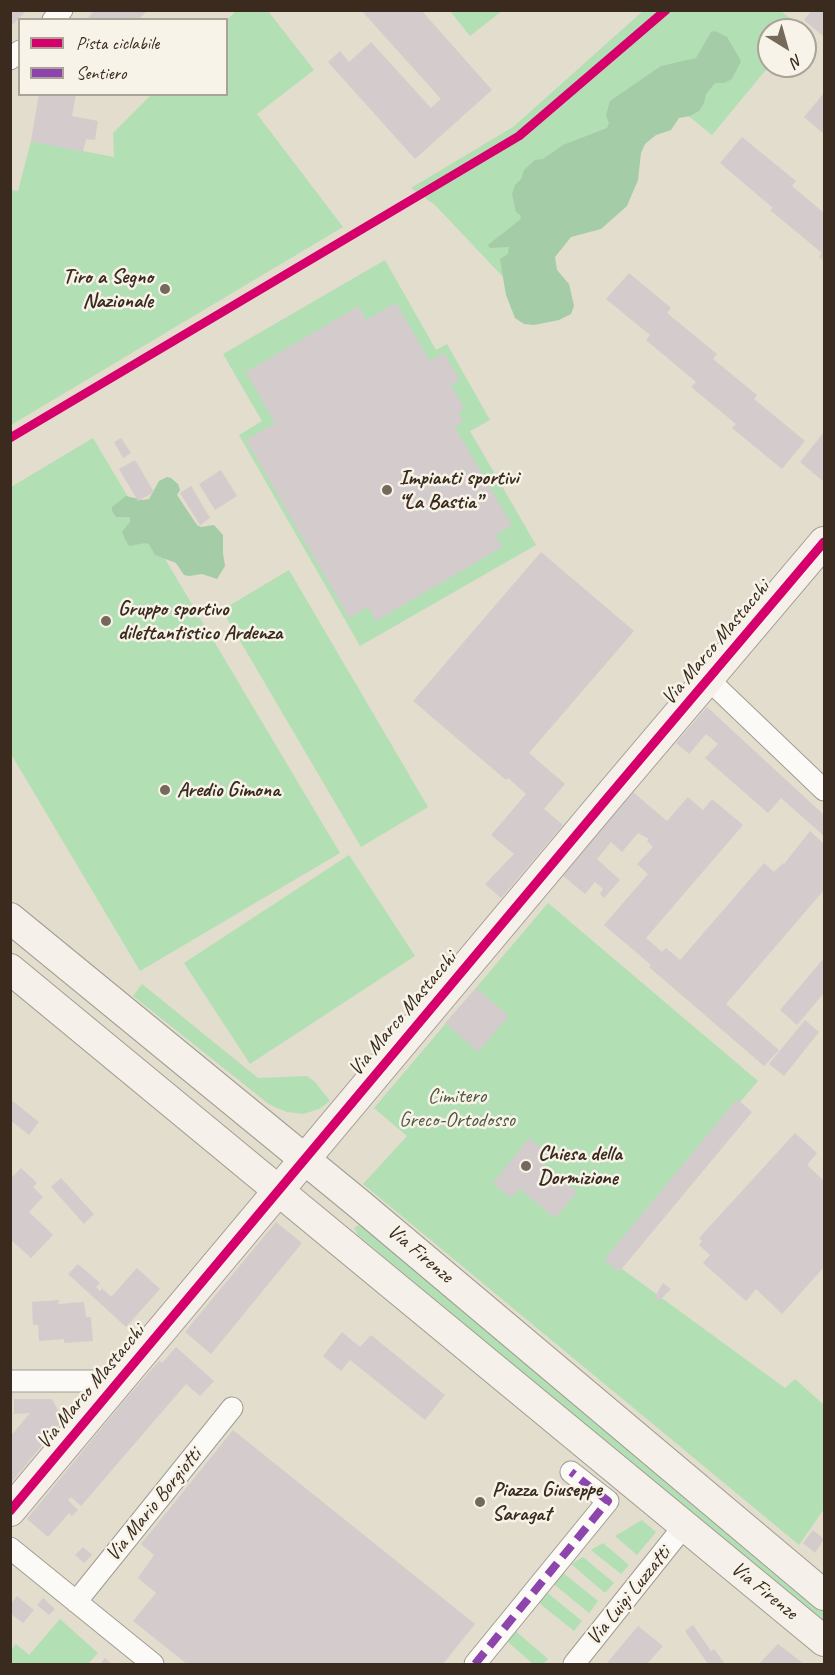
<!DOCTYPE html>
<meta charset="utf-8">
<style>
body{margin:0}
#map{position:relative;width:835px;height:1675px;overflow:hidden;background:#e2ddcc;font-family:Caveat,sans-serif}
canvas{display:block}
.frame{position:absolute;inset:0;border:12px solid #3b2a1e;pointer-events:none}
.legend{position:absolute;left:18px;top:18px;width:210px;height:78px;box-sizing:border-box;background:#f7f3e8;border:2px solid #aca397;margin:0;padding:8px 10px;list-style:none;font-size:18px;color:#3b2a1e}
.legend li{display:flex;align-items:center;gap:12px;height:30px}
.legend b{width:30px;border:2px solid #aca397}
.north{position:absolute;left:757px;top:18px;width:60px;height:60px;box-sizing:border-box;background:#f7f3e8;border:2px solid #aca397;border-radius:50%;rotate:143deg;font-size:16px;font-weight:700;line-height:24px;text-align:center;color:#3b2a1e}
.north::after{content:'';display:block;margin:auto;width:21px;height:27px;background:#75695b;clip-path:polygon(50% 0,100% 100%,50% 72%,0 100%)}
</style>
<div id="map">
<canvas width="835" height="1675"></canvas>
<div class="frame"></div>
<ul class="legend">
<li><b style="height:8px;background:#d6006c"></b>Pista ciclabile</li>
<li><b style="height:8px;background:#8e44ad"></b>Sentiero</li>
</ul>
<div class="north">N</div>
</div>
<script>
const ctx = document.querySelector('canvas').getContext('2d');
ctx.lineJoin = 'round';
function fill(path, color) { ctx.fillStyle = color; ctx.fill(path, 'evenodd'); }
const poly = rows => new Path2D(rows.map(r => 'M' + r).join(''));
function strokePath(path, color, width, dash) { ctx.strokeStyle = color; ctx.lineWidth = width; ctx.lineCap = dash ? 'butt' : 'round'; ctx.setLineDash(dash || []); ctx.stroke(path); }
function label(font, color, halo, rows, align = 'center') {
  ctx.font = font + ' Caveat,sans-serif'; ctx.lineWidth = 5; ctx.setLineDash([]); ctx.textBaseline = 'middle'; ctx.strokeStyle = halo; ctx.fillStyle = color; for (const [text, x, y, turn = 0] of rows) {
    ctx.save(); ctx.translate(x, y); ctx.rotate((+turn || 0) * Math.PI / 180); ctx.textAlign = isNaN(turn) ? turn : align; if (halo) ctx.strokeText(text, 0, 0); ctx.fillText(text, 0, 0); ctx.restore();
  }
}
const green = poly([
 [236,11,268,11,314,70,257,114,343,227,11,425,10,190,18,191,31,141,114,157,113,133,151,95,226,94,227,20],
 [450,11,502,11,470,36],
 [643,11,781,11,801,27,798,30,769,30,769,66,712,135,670,101,505,279,435,205,411,188,513,127],
 [385,260,436,350,447,344,490,420,470,431,536,545,360,646,239,435,262,421,223,354],
 [93,438,340,853,140,971,11,754,11,487],
 [289,570,428,807,361,847,222,610],
 [349,855,415,956,250,1064,184,963],
 [548,903,758,1081,607,1258,785,1388,795,1379,824,1405,824,1509,799,1545,363,1184,407,1136,374,1108],
 [142,984,258,1078,307,1076,315,1082,330,1101,319,1109,303,1114,287,1112,270,1105,133,996],
 [361,1224,824,1605,824,1625,358,1235,354,1228],
 [642,1520,656,1532,637,1555,615,1536],
 [603,1543,629,1565,621,1574,591,1550],
 [583,1557,614,1583,605,1593,571,1564],
 [562,1572,598,1601,589,1613,550,1581],
 [544,1590,582,1621,574,1631,533,1598],
 [60,1619,98,1653,88,1664,11,1664,11,1650,16,1644,29,1655],
 [511,1627,548,1659,543,1664,533,1664,502,1637]
]);
const forest = poly([
 [715,31,727,37,741,61,732,79,724,83,715,83,706,94,704,103,699,111,690,116,679,118,671,130,656,135,645,144,641,153,638,180,627,206,601,229,571,237,555,257,557,270,569,284,574,306,571,314,559,320,534,325,524,324,515,318,506,295,500,259,508,254,509,247,490,248,488,245,521,219,520,215,516,212,512,194,515,185,521,179,524,170,535,160,543,159,563,145,607,128,609,123,606,115,610,101,661,66,696,58,711,32],
 [167,477,171,478,178,484,180,490,177,495,197,525,201,527,214,525,223,535,223,553,225,566,217,579,202,574,189,576,184,575,176,563,155,555,149,544,145,543,129,546,125,539,122,532,130,522,130,517,116,517,112,511,112,507,126,496,143,500,149,499,159,481]
]);
const building = poly([
 [10,10,27,10,10,27],
 [95,10,148,10,138,20,86,20],
 [361,10,421,10,492,90,415,159,328,62,340,51,349,62,371,42,431,108,441,99],
 [812,10,824,10,824,37,804,20],
 [39,94,76,94,72,116,98,121,95,140,86,139,83,152,31,141],
 [823,94,824,96,824,134,804,117],
 [742,137,796,181,792,186,824,213,824,261,819,257,822,253,770,210,773,208,720,163],
 [629,273,671,308,667,313,717,354,713,359,757,395,754,399,805,441,782,469,732,428,736,424,691,387,696,382,646,340,650,335,606,299],
 [396,303,430,361,444,353,460,380,451,385,464,408,458,413,463,422,455,427,512,525,495,535,502,547,376,621,368,607,349,618,246,440,275,423,246,372,359,306,366,320],
 [824,432,824,482,800,462],
 [121,438,131,453,123,458,114,442],
 [135,460,154,492,138,501,119,469],
 [221,470,237,496,215,510,199,484],
 [191,486,210,518,200,525,180,493],
 [541,552,634,631,529,753,565,784,544,809,563,825,501,898,485,884,514,854,491,835,526,794,508,778,506,780,413,701],
 [707,707,824,815,824,836,781,798,768,813,705,758,718,744,706,734,689,754,676,743],
 [633,792,667,821,688,797,703,810,712,799,743,825,646,938,662,952,666,948,680,960,764,863,774,872,783,863,784,864,810,831,824,844,824,890,726,1004,779,1050,764,1066,649,967,651,965,604,925,648,874,637,864,653,847,647,841,649,839,638,833,622,852,611,842,597,859,620,880,604,898,600,894,603,889,595,882,585,894,562,875],
 [824,958,824,993,797,1025,780,1010],
 [476,988,509,1016,478,1052,445,1023],
 [805,1020,819,1032,784,1076,769,1064],
 [10,1099,39,1122,29,1135,10,1120],
 [737,1099,752,1112,619,1272,604,1260],
 [795,1133,817,1153,807,1165,824,1181,824,1267,782,1314,756,1289,746,1301,703,1263,710,1255,699,1245,702,1241,699,1238],
 [529,1138,547,1153,541,1163,577,1192,555,1218,520,1189,511,1198,493,1183],
 [21,1168,37,1183,33,1187,43,1197,29,1212,53,1235,31,1258,10,1239,10,1179],
 [61,1178,94,1214,84,1224,51,1187],
 [276,1222,302,1243,211,1354,185,1332],
 [78,1264,100,1283,96,1287,100,1291,102,1288,111,1297,137,1268,160,1289,126,1327,68,1274],
 [663,1283,671,1289,659,1301,654,1298],
 [59,1300,58,1304,84,1302,86,1317,91,1317,93,1341,64,1343,64,1339,39,1341,38,1325,33,1325,32,1302],
 [342,1332,360,1347,371,1335,445,1395,425,1420,350,1360,341,1371,323,1356],
 [176,1347,214,1381,200,1396,186,1384,81,1506,71,1497,68,1500,78,1510,72,1516,69,1513,48,1537,27,1519,123,1402,159,1361,162,1363],
 [14,1399,52,1399,63,1420,10,1484,10,1437,30,1413,14,1414],
 [233,1430,475,1624,443,1664,187,1664,133,1621,156,1593,138,1578,154,1555,141,1544],
 [813,1530,824,1539,815,1553,803,1543],
 [83,1547,92,1555,84,1563,75,1555],
 [17,1596,34,1610,23,1623,10,1613,10,1605],
 [43,1598,55,1609,49,1615,37,1605],
 [693,1625,711,1651,714,1649,725,1664,708,1664,685,1631],
 [638,1626,663,1646,647,1664,641,1663,640,1664,606,1664],
 [778,1644,804,1664,759,1664],
 [105,1658,112,1664,100,1664]
]);
const street = poly([
 [53,20,62,10],
 [10,59,20,51],
 [709,680,824,790],
 [10,1381,119,1381],
 [10,1548,153,1664],
 [76,1602,232,1408],
 [475,1664,608,1501,571,1472],
 [574,1664,684,1526]
]);
const secondary = poly([
 [10,918,358,1203,824,1595],
 [10,969,824,1641],
 [10,1511,609,796,824,542]
]);
const quiet = poly([
 [475,1664,608,1501,571,1472]
]);
const cycleway = poly([
 [10,438,519,136,666,10],
 [10,1511,609,796,824,542]
]);
const markers = [
 [165,289,6,"#75695b"],
 [387,490,6,"#75695b"],
 [106,621,6,"#75695b"],
 [165,790,6,"#75695b"],
 [526,1166,6,"#75695b"],
 [480,1502,6,"#75695b"]
];
const poiNames = [
 ["Tiro a Segno",153,277,"right"],
 ["Nazionale",153,301,"right"],
 ["Impianti sportivi",399,478],
 ["“La Bastia”",399,502],
 ["Gruppo sportivo",118,609],
 ["dilettantistico Ardenza",118,633],
 ["Aredio Gimona",177,790],
 ["Chiesa della",538,1154],
 ["Dormizione",538,1178],
 ["Piazza Giuseppe",492,1490],
 ["Saragat",492,1514]
];
const streetNames = [
 ["Via Marco Mastacchi",716,643,-50],
 ["Via Marco Mastacchi",403,1014,-50],
 ["Via Firenze",420,1254,40],
 ["Via Marco Mastacchi",91,1387,-50],
 ["Via Mario Borgiotti",154,1505,-51],
 ["Via Firenze",764,1591,39],
 ["Via Luigi Luzzatti",629,1596,-51]
];
const parkNames = [
 ["Cimitero",457,1096],
 ["Greco-Ortodosso",457,1120]
];
fill(green, '#b3dfb5');
fill(forest, '#a4cca7');
fill(building, '#d4cbcd');
strokePath(street, '#a29d92', 23);
strokePath(secondary, '#a29d92', 32);
strokePath(street, '#fbfaf7', 21);
strokePath(secondary, '#f5f1ea', 30);
strokePath(quiet, '#8e44ad', 8, [15, 8]);
strokePath(cycleway, '#d6006c', 9);
for (const [x, y, r, color] of markers) { const dot = new Path2D(); dot.arc(x, y, r, 0, 2 * Math.PI); ctx.fillStyle = color; ctx.fill(dot); strokePath(dot, '#f7f3e8', 2); }
label('bold 21px', '#3b2a1e', '#f7f3e8', poiNames, 'left');
label('21px', '#3b2a1e', '#f7f3e8', streetNames);
label('21px', '#50583f', '#f7f3e8', parkNames);
</script>
